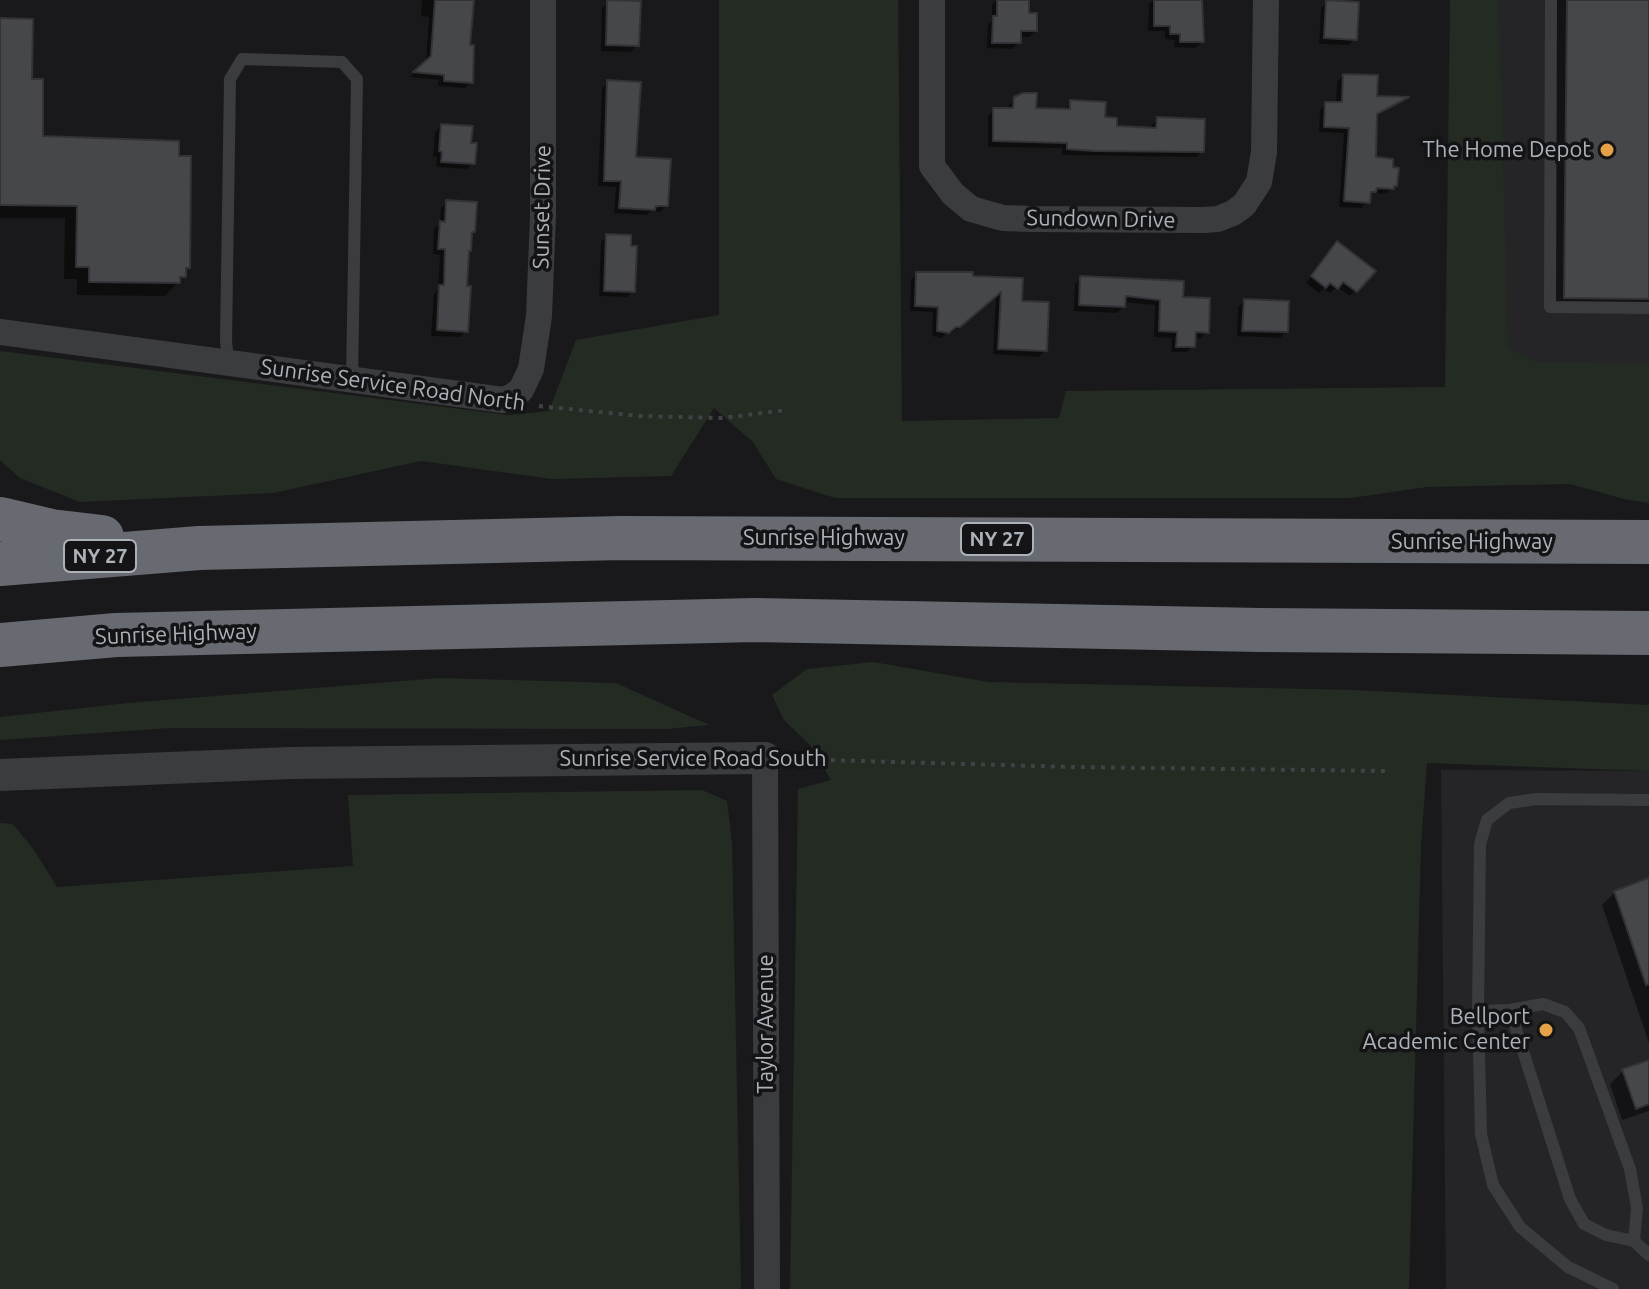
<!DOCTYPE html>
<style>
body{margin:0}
canvas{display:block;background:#19191b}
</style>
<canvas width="1649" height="1289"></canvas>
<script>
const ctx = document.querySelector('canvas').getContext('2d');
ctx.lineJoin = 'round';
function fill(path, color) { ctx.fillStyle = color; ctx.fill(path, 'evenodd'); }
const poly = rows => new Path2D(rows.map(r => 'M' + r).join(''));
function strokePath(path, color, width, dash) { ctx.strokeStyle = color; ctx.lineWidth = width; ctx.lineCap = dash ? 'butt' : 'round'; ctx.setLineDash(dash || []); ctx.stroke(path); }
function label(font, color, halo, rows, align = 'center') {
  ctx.font = font + ' Ubuntu,sans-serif'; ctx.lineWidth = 7; ctx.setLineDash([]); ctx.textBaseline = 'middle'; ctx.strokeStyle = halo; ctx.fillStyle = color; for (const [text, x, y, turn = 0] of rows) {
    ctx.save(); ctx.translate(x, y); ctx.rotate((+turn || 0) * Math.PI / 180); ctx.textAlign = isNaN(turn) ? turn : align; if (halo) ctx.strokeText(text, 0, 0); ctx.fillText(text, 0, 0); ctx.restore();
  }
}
const built = poly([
 [1485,0,1649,0,1649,380,1494,377],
 [1441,770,1649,771,1649,1289,1446,1289]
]);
const green = poly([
 [719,0,898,0,902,421,1059,418,1066,391,1445,387,1450,0,1499,0,1508,348,1539,362,1649,363,1649,503,1624,499,1570,484,1427,487,1351,498,835,498,776,479,753,442,714,408,671,476,552,479,421,461,273,493,80,502,20,478,0,460,0,351,508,415,549,411,576,340,719,315],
 [873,662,988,682,1354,690,1649,705,1649,771,1427,763,1421,845,1409,1289,790,1289,798,789,831,780,809,744,784,720,772,695,807,669],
 [440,678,616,683,709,725,667,729,169,728,0,740,0,717,128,703],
 [702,790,727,801,732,843,741,1289,0,1289,0,823,13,824,34,850,57,887,353,866,348,795]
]);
const shadow = poly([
 [422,0,471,0,468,47,471,82,465,88,438,86,439,80,410,77,426,63,429,17,421,16],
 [996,0,1027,0,1027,15,1035,31,1029,37,1019,37,1019,43,1012,49,987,48,988,24,992,20,992,5],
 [1153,0,1200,0,1202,42,1195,48,1174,47,1175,40,1165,39,1165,31,1148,31,1149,4],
 [1555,0,1649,0,1649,311,1552,310],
 [608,2,637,45,631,52,601,51,602,8],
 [1327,2,1355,39,1349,45,1319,44,1321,8],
 [0,20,30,81,41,138,188,267,184,271,184,276,165,296,77,295,77,279,64,279,65,218,0,218],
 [1343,76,1375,98,1404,99,1375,117,1374,159,1395,185,1386,194,1373,193,1362,208,1339,207,1344,133,1319,132,1320,110,1326,104,1336,104,1337,82],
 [608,82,634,159,666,206,660,212,651,211,647,215,614,213,616,187,598,186,602,88],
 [1015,99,1033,110,1065,111,1071,102,1103,119,1115,128,1151,130,1152,125,1158,119,1202,151,1196,157,1062,155,1062,148,988,147,988,116,994,110,1008,110,1009,105],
 [441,126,469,145,473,163,467,169,436,167,437,157,433,157,435,132],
 [447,202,473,231,470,235,467,252,466,331,460,337,431,336,434,294,438,289,440,255,433,254,434,229,440,224,441,208],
 [607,236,629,248,633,291,627,297,599,296,601,242],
 [1331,250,1357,288,1350,296,1337,287,1330,293,1324,288,1319,293,1306,283],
 [917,274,1021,280,1020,303,1045,350,1039,357,993,354,996,295,952,333,948,332,941,338,932,336,933,312,910,311,911,280],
 [1081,278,1181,299,1207,332,1201,338,1193,338,1193,346,1187,352,1171,352,1172,338,1154,337,1155,305,1123,302,1123,307,1117,313,1074,311,1075,284],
 [1244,301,1286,332,1280,338,1237,336,1238,307],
 [1649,880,1649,1043,1602,905,1615,892],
 [1649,1062,1649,1111,1622,1120,1610,1084,1623,1071]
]);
const building = poly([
 [435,0,474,0,470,45,474,45,473,83,444,81,444,75,413,72,431,56,435,0],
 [607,0,641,1,639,46,606,45,607,0],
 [997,0,1029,0,1029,13,1037,13,1037,31,1021,31,1021,43,992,43,993,16,997,16,997,0],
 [1154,0,1202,0,1204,42,1180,42,1180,34,1170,34,1170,26,1154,26,1154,0],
 [1326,0,1359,2,1357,40,1324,38,1326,0],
 [1567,0,1649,0,1649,299,1564,298,1567,0],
 [0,18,33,19,32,79,43,79,43,136,179,141,179,156,191,156,190,268,186,268,186,277,180,277,180,283,89,282,89,267,76,267,77,206,0,205,0,18],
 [1343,74,1378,75,1377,96,1409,97,1377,114,1376,157,1393,159,1393,167,1399,168,1397,186,1394,186,1394,189,1377,188,1376,192,1371,192,1370,203,1344,201,1349,128,1324,127,1325,102,1342,102,1343,74],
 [607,80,641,82,636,157,671,159,668,206,656,206,655,210,619,208,621,181,604,181,607,80],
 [1023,93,1037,93,1036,108,1070,109,1070,100,1106,102,1105,117,1117,118,1117,126,1156,128,1157,117,1205,119,1204,152,1094,151,1067,149,1067,143,993,141,993,108,1013,108,1014,97,1023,93],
 [441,124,473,126,471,143,477,143,475,164,441,162,442,152,439,151,441,124],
 [446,200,477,202,475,232,472,232,471,251,469,251,467,286,471,286,468,332,437,330,439,285,444,285,445,249,438,249,440,221,445,222,446,200],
 [606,234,631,235,631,246,637,246,635,292,604,291,606,234],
 [1337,241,1376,271,1357,292,1343,282,1338,289,1330,283,1326,288,1311,276,1337,241],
 [916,272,973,272,973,276,1023,278,1022,301,1049,302,1047,351,998,349,1001,292,960,327,956,327,949,333,937,331,938,307,915,306,916,272],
 [1080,276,1184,281,1183,297,1210,298,1209,333,1196,332,1195,347,1176,347,1177,332,1159,331,1160,300,1126,296,1125,307,1079,305,1080,276],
 [1244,299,1289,301,1288,332,1242,331,1244,299],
 [1649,878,1649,984,1646,985,1614,891,1649,878],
 [1649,1060,1649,1104,1636,1109,1622,1069,1649,1060]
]);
const path = poly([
 [539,406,639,416,723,418,787,410],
 [791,759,1072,767,1385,771]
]);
const service = poly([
 [1551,0,1550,307,1649,308],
 [228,361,226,341,230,79,242,59,342,62,357,79,352,380],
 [1510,1010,1570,1199,1584,1224,1606,1235,1634,1241],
 [1478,1011,1510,1010,1543,1004,1565,1012,1579,1028,1630,1169,1637,1208,1634,1241,1649,1255],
 [1613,1289,1568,1267,1520,1227,1493,1185,1481,1134,1478,1011,1480,844,1487,820,1509,803,1537,799,1649,800]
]);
const minor = poly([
 [932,0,932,166,953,194,971,209,1003,218,1031,219,1203,220,1218,219,1233,213,1244,205,1259,182,1264,152,1266,0],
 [0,332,503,400,513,396,521,390,531,369,539,316,543,215,543,0],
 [765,758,767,1289]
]);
const tertiary = poly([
 [0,775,289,763,765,758]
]);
const motorway = poly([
 [0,519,51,531,102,537],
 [0,564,199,548,621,538,1649,542],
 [0,645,116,635,755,620,1260,630,1649,633]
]);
const markers = [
 [1607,150,8,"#e4a148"],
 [1546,1030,8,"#e4a148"]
];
const shields = [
 [997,539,72],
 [100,556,72]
];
const shieldNames = [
 ["NY 27",997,539],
 ["NY 27",100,556]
];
const poiNames = [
 ["The Home Depot",1591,150],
 ["Bellport",1530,1017],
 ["Academic Center",1530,1042]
];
const streetNames = [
 ["Sunset Drive",542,207,-89],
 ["Sundown Drive",1101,219,1],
 ["Sunrise Service Road North",393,385,8],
 ["Sunrise Highway",824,538],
 ["Sunrise Highway",1472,542],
 ["Sunrise Highway",176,634,-2],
 ["Sunrise Service Road South",693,759],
 ["Taylor Avenue",766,1024,-90]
];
fill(built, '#252528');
fill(green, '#232b23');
fill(shadow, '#0007');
fill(building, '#46474b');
strokePath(building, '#333337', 2);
strokePath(path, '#404346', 4, [4, 6]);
strokePath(service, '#3a3c3f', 12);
strokePath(minor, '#3a3c3f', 26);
strokePath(tertiary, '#3a3c3f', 32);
strokePath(motorway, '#676a70', 44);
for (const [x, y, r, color] of markers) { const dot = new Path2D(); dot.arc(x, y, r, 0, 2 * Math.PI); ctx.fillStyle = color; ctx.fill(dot); strokePath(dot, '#141416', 3); }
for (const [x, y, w] of shields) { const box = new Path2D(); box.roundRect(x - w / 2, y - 16, w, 32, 6); ctx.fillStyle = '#141416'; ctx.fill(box); strokePath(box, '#acb2b9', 2); }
label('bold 20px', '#acb2b9', null, shieldNames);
label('22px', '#acb2b9', '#141416', poiNames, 'right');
label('22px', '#acb2b9', '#141416', streetNames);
</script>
